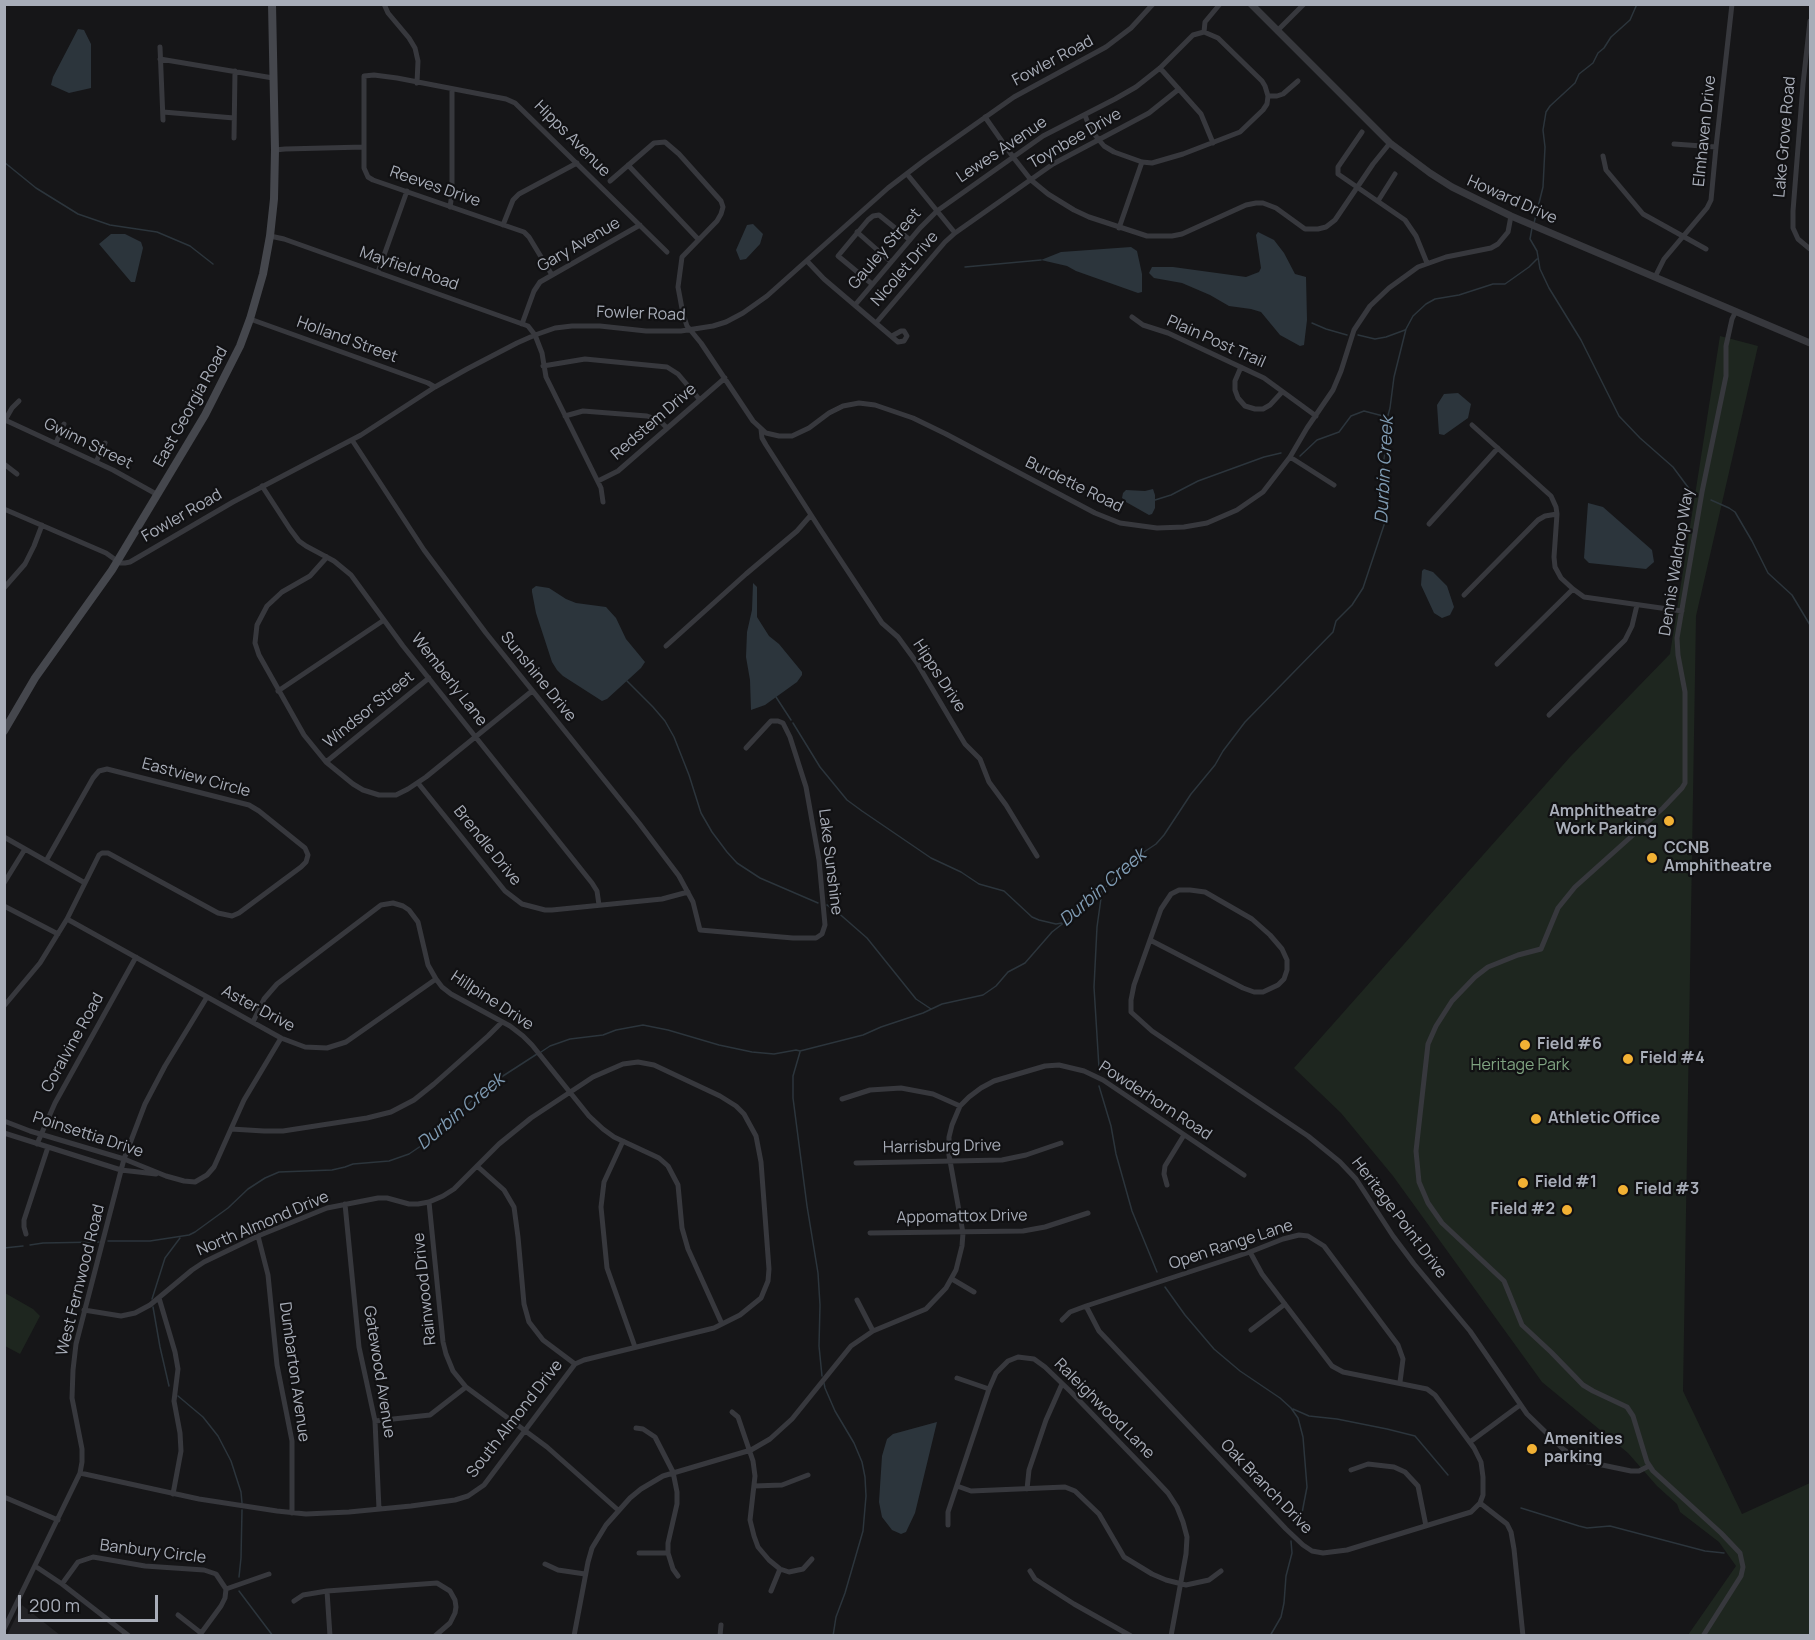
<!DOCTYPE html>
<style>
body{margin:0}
#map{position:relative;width:1815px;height:1640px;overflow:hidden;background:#161618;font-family:Manrope,sans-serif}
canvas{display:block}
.frame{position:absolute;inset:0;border:6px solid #a8adb8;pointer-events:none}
.scale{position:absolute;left:18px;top:1595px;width:140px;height:27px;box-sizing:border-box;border:3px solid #a8adb8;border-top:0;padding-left:8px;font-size:18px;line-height:21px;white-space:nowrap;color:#a8adb8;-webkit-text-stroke:4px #111113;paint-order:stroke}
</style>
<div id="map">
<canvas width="1815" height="1640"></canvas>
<div class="frame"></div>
<div class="scale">200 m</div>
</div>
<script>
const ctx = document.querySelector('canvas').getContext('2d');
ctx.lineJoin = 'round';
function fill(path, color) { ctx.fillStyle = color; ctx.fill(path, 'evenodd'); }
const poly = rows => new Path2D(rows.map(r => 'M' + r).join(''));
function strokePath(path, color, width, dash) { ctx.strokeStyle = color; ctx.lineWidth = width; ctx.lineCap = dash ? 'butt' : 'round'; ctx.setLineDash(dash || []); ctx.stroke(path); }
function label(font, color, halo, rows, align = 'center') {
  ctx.font = font + ' Manrope,sans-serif'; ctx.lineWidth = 4.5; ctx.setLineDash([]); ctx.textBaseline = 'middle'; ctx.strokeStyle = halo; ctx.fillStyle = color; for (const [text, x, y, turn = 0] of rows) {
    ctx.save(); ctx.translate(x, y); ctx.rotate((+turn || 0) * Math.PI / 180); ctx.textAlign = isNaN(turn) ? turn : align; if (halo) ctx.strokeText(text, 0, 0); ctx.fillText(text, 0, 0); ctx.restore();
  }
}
const built = poly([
 [22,1605,60,1635,7,1635]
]);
const green = poly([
 [1720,336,1758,346,1696,616,1683,1391,1742,1514,1810,1483,1810,1635,1688,1635,1736,1566,1719,1542,1680,1512,1677,1504,1657,1486,1628,1453,1542,1382,1393,1176,1341,1113,1294,1068,1570,757,1670,654],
 [5,1293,33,1309,40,1316,20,1354,5,1346]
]);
const water = poly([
 [78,29,84,30,91,44,91,88,69,93,51,85,53,77],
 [753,224,763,234,760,244,746,259,740,260,736,250,747,225],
 [1258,232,1274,240,1284,253,1295,274,1306,277,1307,320,1304,345,1300,346,1280,335,1261,312,1251,309,1229,306,1210,295,1182,283,1154,278,1149,273,1152,267,1173,267,1246,277,1259,272,1261,268,1256,235],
 [111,234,125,234,141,242,143,248,135,282,131,282,99,244],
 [1131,247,1137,251,1142,274,1142,292,1138,293,1076,271,1067,266,1041,260,1061,252],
 [1458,393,1471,404,1468,418,1444,435,1439,434,1437,405,1444,394],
 [1153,489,1155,495,1155,508,1152,514,1149,515,1126,502,1122,498,1123,493,1126,490,1145,491],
 [1588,503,1603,507,1652,550,1654,562,1646,569,1589,563,1584,558],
 [1424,569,1433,572,1447,586,1454,607,1450,615,1442,618,1434,613,1421,585,1422,571],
 [753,583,757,587,757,617,762,625,769,636,779,644,802,672,802,675,797,682,765,705,751,710,750,680,746,657,747,632,752,610],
 [536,586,549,588,566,599,576,603,606,607,616,618,626,639,645,662,641,668,607,699,602,701,563,676,557,670,552,662,536,613,532,592,532,589],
 [937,1422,915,1513,906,1532,901,1534,892,1530,882,1517,879,1502,882,1456,887,1439,893,1434]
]);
const stream = poly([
 [4,162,36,188,78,214,110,225,157,232,190,246,213,264],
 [1534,223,1543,187,1545,147,1543,130,1546,112,1550,106,1575,83,1579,74,1593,63,1598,53,1604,48,1611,37,1630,20,1637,4],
 [1532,228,1530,239,1537,251,1540,269,1549,288,1581,340,1619,416,1640,438,1673,467,1693,494],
 [965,267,1041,260],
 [1312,323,1326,329,1347,335],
 [1358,335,1375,339,1386,337,1405,330],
 [1300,456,1317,440,1339,432,1351,416,1364,411,1387,417],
 [1155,500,1171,495,1198,481,1264,457,1281,453],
 [1711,500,1729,508,1735,512,1752,541,1768,573,1792,595,1810,625],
 [627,681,653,707,665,721,674,737,689,775,701,813,712,832,727,852,737,863,760,878,818,903],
 [776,697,791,720],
 [793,723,820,767,847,800,862,811,931,858,961,872,979,884,1004,891,1032,917,1039,920,1056,924,1062,923],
 [827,905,835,910,867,938,916,999,931,1009],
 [541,1052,550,1046,570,1039,603,1035,616,1030,643,1025,668,1030,719,1045,752,1052,774,1054,796,1050,800,1051,863,1035,881,1027,923,1013,942,1004,983,995,996,986,1008,972,1025,963,1052,932,1093,900,1132,860,1156,844,1164,835,1191,794,1215,765,1223,751,1245,722,1333,632,1336,621,1352,605,1363,588,1385,522,1383,507,1386,491,1383,465,1386,446,1384,430,1390,408,1394,377,1406,329,1413,316,1426,304,1435,299,1459,295,1493,284,1505,284,1529,267,1537,259],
 [800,1052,793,1076,793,1098,807,1206,818,1273,820,1305,819,1346,822,1376],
 [1099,1068,1094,987,1097,927,1102,891],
 [1099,1086,1111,1126,1116,1154,1132,1211,1157,1272],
 [108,1241,150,1241,189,1235,195,1232,228,1208,248,1189,265,1178,279,1172,332,1170,345,1167,353,1164,389,1161,409,1154,443,1131,476,1096,489,1085,537,1054],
 [30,1245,43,1243,99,1242],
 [4,1248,23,1246],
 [1165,1287,1185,1315,1214,1349,1240,1371,1280,1398,1291,1408,1298,1418,1303,1437,1307,1487,1302,1513,1297,1522],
 [152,1299,165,1258,180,1238],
 [153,1307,160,1347,169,1386],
 [824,1383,825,1388,835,1411,854,1443,862,1462,865,1477,866,1496,863,1531,845,1593,836,1617,833,1636],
 [178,1396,203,1417,218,1436,231,1461,241,1492,242,1503],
 [1293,1409,1309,1416,1337,1419,1387,1429,1415,1436,1448,1475],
 [1521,1508,1579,1526,1587,1528,1610,1526,1705,1551,1724,1553],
 [239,1577,241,1558,242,1510],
 [239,1591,273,1636],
 [1270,1636,1281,1617,1284,1603,1286,1576,1292,1553,1291,1541]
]);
const minor = poly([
 [384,4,388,13,409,38,415,48,418,61,417,83],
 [1810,21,1803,84,1793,211,1793,228,1798,239,1810,249],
 [1277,31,1304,4],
 [1204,32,1205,22,1220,4],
 [160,47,163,120],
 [160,59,273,78],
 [1160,68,1201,114,1213,143],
 [1268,96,1277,96,1283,94,1298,81],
 [163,112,234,118],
 [985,117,1013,157,1031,180,1048,194,1074,210,1089,217,1147,236,1172,236,1182,234,1246,205,1256,203,1263,203,1276,208,1305,229,1318,229,1326,227,1335,220,1373,164,1390,143],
 [1362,132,1338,167,1338,174,1405,220,1416,236,1427,263],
 [234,138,235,71],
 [1674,144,1716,147],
 [275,150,285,149,364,147],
 [1603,156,1606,170,1643,214,1706,249],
 [628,165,698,239],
 [907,174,955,233],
 [610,181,654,143,665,142,679,154,721,201,723,207,721,214,717,221,682,257,678,287,683,314,687,326,701,343,753,421,766,433,779,436,792,436,809,428,829,413,843,406,859,403,875,405,913,418,946,434,1095,513,1120,523,1157,528,1184,527,1207,523,1237,510,1263,492,1290,457,1307,428,1333,390,1341,371,1354,330,1370,306,1389,288,1418,267,1446,257,1491,248,1498,244,1508,232,1511,216],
 [1378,201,1395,174],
 [450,207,452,194,452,89],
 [503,225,513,200,519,194,577,163],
 [1119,228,1142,162],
 [857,232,891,262],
 [270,236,284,239,528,326,535,335,542,353,546,377,601,488,603,502],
 [807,261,824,279,898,342,904,341,907,336,904,331,901,331,892,336],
 [378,272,407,191],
 [552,275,529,237,524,232,373,180,368,177,364,168,364,76,374,75,397,78,506,99,515,103,667,252],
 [1655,277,1664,259,1707,208,1711,200,1716,147,1732,4],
 [872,284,838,256,868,220,873,216,879,215,910,240],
 [855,305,920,228,937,211,1043,136,1115,99,1136,87,1160,68,1193,35,1204,32,1218,38,1262,81,1265,86,1268,96,1267,104,1263,110,1240,132,1183,154,1152,163,1142,162,1114,152,1104,146,1090,129,1085,115],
 [1132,317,1143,325,1168,333,1264,378,1316,416],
 [250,319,428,383,435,387],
 [876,323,945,242,955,233,1053,164,1149,113,1179,89],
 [522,324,534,291,540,282,640,225],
 [543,366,585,359,667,367,678,374,700,400],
 [1241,367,1235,381,1235,390,1238,398,1245,406,1255,409,1263,409,1270,405,1282,392],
 [565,416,583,411,647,416,659,420,667,428],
 [5,420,113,470,158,495],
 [4,422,12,408,19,401],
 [1472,425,1551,496,1556,507,1557,514,1554,557,1555,567,1561,578,1573,589,1584,597,1682,611],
 [761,429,762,438,766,445,822,532,882,623,898,637,917,663,965,744,980,759,989,782,1006,805,1037,856],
 [352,440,424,550,486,633,639,823,679,876,693,902,700,930,793,938,816,938,822,934,825,925,819,860,806,787,790,737,783,723,778,721,771,721,746,748],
 [56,443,64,424],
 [1290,457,1334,485],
 [96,462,105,443],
 [4,464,17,474],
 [598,481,618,471,725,378],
 [262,486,290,529,299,541,306,546,334,561,351,575,403,646,592,883,597,891,599,905],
 [4,509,106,553,120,563,125,563,130,562,233,502,361,435,435,387,467,369,517,343,535,335,555,328,572,326,600,326,646,331,681,331,713,326,726,322,743,313,767,296,888,188,926,159,1014,97,1106,47,1131,28,1153,4],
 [1429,524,1498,448],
 [327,557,310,576,282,592,267,606,257,625,255,643,259,655,304,735,326,762,353,784,363,790,379,795,396,795,408,789,426,777,532,691],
 [4,588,25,564,34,546,42,525],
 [1464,595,1538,520,1545,516,1557,514],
 [666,646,746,574,797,531,811,515],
 [1497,664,1573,589],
 [278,691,384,620],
 [1549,715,1625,640,1632,626,1637,605],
 [326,762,429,678],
 [418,783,505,891,522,904,545,910,552,910,662,899,688,892],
 [4,837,85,883,67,919,40,963,4,1006],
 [46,861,93,778,99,771,107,769,249,805,259,811,295,840,305,848,308,855,306,862,301,867,239,913,232,916,218,913,108,853,102,853,99,855,85,883],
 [4,883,25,849],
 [4,906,58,934],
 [67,919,281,1038,305,1047,327,1048,346,1042,436,979],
 [1150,940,1243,988,1254,992,1263,992,1278,985,1284,979,1287,970,1287,960,1282,949,1270,935,1252,919,1205,892,1190,890,1179,890,1171,894,1161,909,1134,985,1131,1000,1131,1012,1152,1031,1308,1136,1340,1162,1356,1179,1393,1236,1414,1264,1470,1331,1527,1414,1563,1449,1574,1457,1583,1461,1631,1471,1639,1471,1649,1466],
 [253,1022,264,999,277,984,381,905,393,903,403,906,409,910,418,922,428,965,436,979,442,987,451,994,510,1026,523,1036,532,1045,589,1116,603,1129,614,1137,659,1158,668,1166,678,1185,682,1228,688,1249,722,1324],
 [842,1099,870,1090,901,1088,933,1094,960,1106],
 [4,1121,30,1131,124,1159,166,1176,184,1181,195,1182,207,1175,214,1167,231,1129,264,1131,283,1131,367,1118,391,1112,414,1100,434,1084,488,1036,502,1022],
 [231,1129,244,1100,281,1038],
 [4,1133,121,1170,156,1174],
 [623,1141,604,1182,601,1207,607,1268,635,1347],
 [37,1144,55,1103,136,957],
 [856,1163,1002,1160,1026,1155,1061,1143],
 [477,1166,504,1190,514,1207,518,1237,524,1304,529,1322,543,1340,575,1364],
 [1167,1185,1164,1174,1165,1166,1184,1135],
 [429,1202,443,1342,446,1354,453,1371,466,1387,547,1447,618,1510],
 [345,1204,359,1347,375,1421,379,1509],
 [870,1233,1023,1231,1045,1227,1088,1213],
 [26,1234,24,1227,24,1220,48,1147],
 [258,1236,268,1275,277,1365,292,1441,292,1513],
 [952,1279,974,1292],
 [159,1298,175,1352,178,1369,174,1401,180,1433,181,1451,173,1494],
 [857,1300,873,1331],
 [1086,1306,1099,1331,1286,1529,1303,1545,1312,1551,1323,1553,1347,1550,1471,1512,1480,1503,1483,1495,1483,1477,1481,1462,1474,1448,1435,1395,1427,1389,1343,1372,1332,1366,1262,1274,1250,1252],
 [1062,1320,1070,1312,1086,1306,1250,1252,1283,1239,1299,1235,1308,1236,1324,1246,1398,1345,1403,1359,1400,1382],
 [1251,1330,1285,1304],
 [957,1378,989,1389],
 [732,1412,738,1417,753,1461,755,1476,750,1520,754,1536,758,1547,769,1560,780,1569,789,1572,803,1569,812,1559],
 [375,1421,430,1415,466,1387],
 [636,1428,643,1429,655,1437,673,1472,677,1492,677,1504,668,1543,668,1553,673,1569,678,1576],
 [1470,1442,1520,1405],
 [1351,1470,1368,1464,1394,1467,1405,1472,1418,1486,1426,1526],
 [80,1473,199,1499,277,1511,306,1514,349,1512,411,1506,455,1500,468,1496,484,1485,575,1364,584,1360,714,1328,740,1315,761,1298,768,1281,769,1269,761,1162,756,1136,744,1114,736,1106,720,1096,654,1065,638,1062,623,1064,593,1077,531,1118,499,1144,454,1189,443,1196,429,1202,418,1204,409,1204,387,1198,378,1198,327,1208,258,1236,204,1262,192,1270,150,1305,135,1313,121,1316,84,1310],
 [754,1486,782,1485,808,1475],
 [957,1486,971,1491,1065,1487,1075,1491,1099,1514,1124,1557,1152,1574,1166,1580,1186,1585,1209,1580,1221,1571],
 [1027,1489,1029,1470,1046,1420,1062,1384],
 [4,1497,58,1520],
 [1480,1503,1507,1524,1511,1532,1514,1549,1523,1636],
 [948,1525,948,1512,989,1389,996,1373,1008,1361,1018,1357,1034,1359,1045,1367,1071,1392,1153,1477,1168,1493,1177,1507,1183,1522,1187,1537,1186,1554,1171,1636],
 [639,1553,668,1553],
 [545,1564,558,1570,585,1574],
 [35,1566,62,1584],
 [1030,1571,1035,1579,1074,1604,1131,1636],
 [226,1589,269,1574],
 [327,1591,330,1636],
 [771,1591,780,1569],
 [294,1601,303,1595,327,1591,437,1583,450,1591,455,1600,456,1607,455,1613,450,1623,435,1636],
 [178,1615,201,1633],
 [4,1629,80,1473,82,1462,82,1449,72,1398,73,1370,76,1344,124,1159,145,1104,165,1066,207,997],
 [129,1636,62,1584,78,1562,93,1557,145,1566,204,1570,216,1574,226,1589,225,1598,221,1606,199,1636],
 [574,1636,588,1562,592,1548,606,1525,630,1498,641,1489,663,1476,751,1450,770,1439,792,1419,851,1346,873,1331,926,1309,946,1288,956,1270,962,1246,963,1233,949,1155,949,1137,952,1125,960,1106,969,1097,981,1088,994,1081,1045,1066,1059,1065,1084,1071,1103,1080,1244,1175],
 [720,1636,721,1625],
 [1703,1636,1741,1576,1743,1567,1740,1553,1721,1533,1653,1471,1647,1462,1633,1416,1627,1407,1593,1391,1583,1385,1551,1352,1522,1325,1504,1281,1442,1223,1428,1203,1419,1182,1416,1151,1428,1044,1436,1026,1452,1001,1475,977,1488,967,1518,955,1541,949,1558,908,1575,887,1663,808,1682,788,1685,783,1685,692,1678,655,1677,638,1702,492,1726,376,1726,346,1732,319,1736,311]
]);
const tertiary = poly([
 [1251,4,1390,143,1430,173,1452,187,1511,216,1810,343]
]);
const secondary = poly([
 [4,731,35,678,112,570,205,415,240,346,250,319,263,274,270,236,274,199,275,150,272,4]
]);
const markers = [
 [1669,821,6,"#f2b134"],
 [1652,858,6,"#f2b134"],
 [1525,1045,6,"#f2b134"],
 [1628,1059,6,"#f2b134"],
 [1536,1119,6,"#f2b134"],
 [1523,1183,6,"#f2b134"],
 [1623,1190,6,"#f2b134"],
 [1567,1210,6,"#f2b134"],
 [1532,1449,6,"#f2b134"]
];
const streetNames = [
 ["Fowler Road",1053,61,-28],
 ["Elmhaven Drive",1705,131,-84],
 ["Lake Grove Road",1785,137,-85],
 ["Hipps Avenue",572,139,45],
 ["Toynbee Drive",1075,139,-30],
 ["Lewes Avenue",1002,150,-34],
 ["Reeves Drive",435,187,19],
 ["Howard Drive",1512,200,24],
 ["Gary Avenue",579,245,-30],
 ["Gauley Street",885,249,-49],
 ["Mayfield Road",409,269,19],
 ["Nicolet Drive",905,269,-49],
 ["Fowler Road",641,314,2],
 ["Holland Street",347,340,20],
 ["Plain Post Trail",1216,342,24],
 ["East Georgia Road",191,407,-61],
 ["Redstem Drive",654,422,-41],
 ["Gwinn Street",88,444,26],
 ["Burdette Road",1074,485,26],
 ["Fowler Road",182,516,-30],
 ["Dennis Waldrop Way",1677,562,-81],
 ["Hipps Drive",939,676,57],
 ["Sunshine Drive",538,677,51],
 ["Wemberly Lane",449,680,52],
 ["Windsor Street",369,710,-39],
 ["Eastview Circle",196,778,15],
 ["Brendle Drive",487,846,51],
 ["Lake Sunshine",830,862,83],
 ["Hillpine Drive",492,1001,33],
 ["Aster Drive",258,1009,28],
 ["Coralvine Road",73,1043,-61],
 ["Powderhorn Road",1155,1101,33],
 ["Poinsettia Drive",88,1135,18],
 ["Harrisburg Drive",942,1147,-1],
 ["Appomattox Drive",962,1217,-1],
 ["Heritage Point Drive",1399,1218,53],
 ["North Almond Drive",263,1224,-23],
 ["Open Range Lane",1231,1245,-18],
 ["West Fernwood Road",81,1280,-76],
 ["Rainwood Drive",425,1289,-96],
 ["Dumbarton Avenue",294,1372,82],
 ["Gatewood Avenue",379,1372,81],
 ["Raleighwood Lane",1104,1409,45],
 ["South Almond Drive",515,1419,-52],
 ["Oak Branch Drive",1266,1487,46],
 ["Banbury Circle",153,1552,7]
];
const poiNames = [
 ["Amphitheatre",1657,812,"right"],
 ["Work Parking",1657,830,"right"],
 ["CCNB",1664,849],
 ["Amphitheatre",1664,867],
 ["Field #6",1537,1045],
 ["Field #4",1640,1059],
 ["Athletic Office",1548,1119],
 ["Field #1",1535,1183],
 ["Field #3",1635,1190],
 ["Field #2",1555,1210,"right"],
 ["Amenities",1544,1440],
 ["parking",1544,1458]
];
const parkNames = [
 ["Heritage Park",1520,1066]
];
const waterNames = [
 ["Durbin Creek",1385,470,-87],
 ["Durbin Creek",1103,888,-41],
 ["Durbin Creek",461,1112,-40]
];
fill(built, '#222225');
fill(green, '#1e261f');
fill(water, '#2c353c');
strokePath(stream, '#2c353c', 1.5);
strokePath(minor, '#37383d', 5);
strokePath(tertiary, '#37383d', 7);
strokePath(secondary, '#45474d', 8);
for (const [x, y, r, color] of markers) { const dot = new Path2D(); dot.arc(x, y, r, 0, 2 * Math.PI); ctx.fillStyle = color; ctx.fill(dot); strokePath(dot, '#111113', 2); }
label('16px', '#a8adb8', '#111113', streetNames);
label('bold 16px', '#a8adb8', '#111113', poiNames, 'left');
label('16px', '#7fa381', '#111113', parkNames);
label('italic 18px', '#7f9bb3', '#111113', waterNames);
</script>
